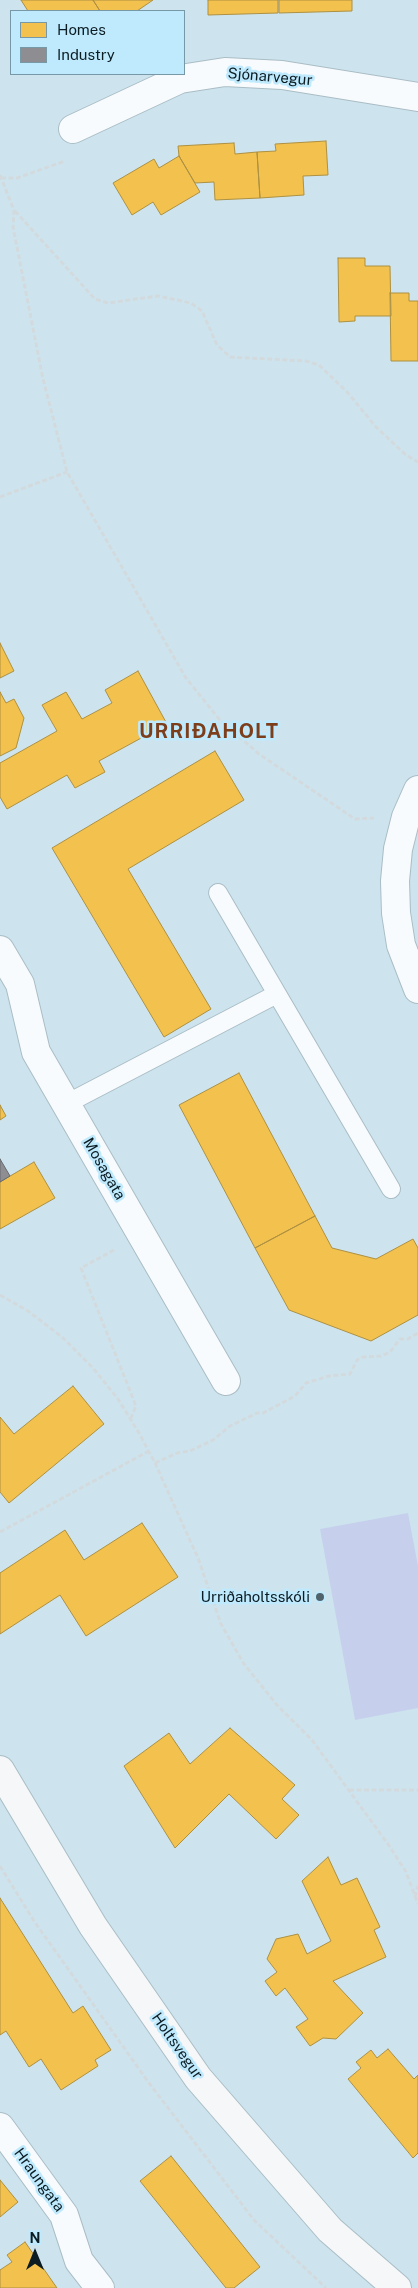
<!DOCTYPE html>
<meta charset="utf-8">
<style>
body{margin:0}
#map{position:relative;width:418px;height:2288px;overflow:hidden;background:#cde4ef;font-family:"Public Sans",sans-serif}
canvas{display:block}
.legend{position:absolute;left:10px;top:10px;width:175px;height:65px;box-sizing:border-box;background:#bfeafd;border:1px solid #7798a6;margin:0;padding:6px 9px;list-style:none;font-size:15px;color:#0c1c23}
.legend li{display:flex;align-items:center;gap:10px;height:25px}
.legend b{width:25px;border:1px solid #7798a6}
.north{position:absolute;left:10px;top:2228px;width:50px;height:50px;-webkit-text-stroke:4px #bfeafd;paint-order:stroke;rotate:0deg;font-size:14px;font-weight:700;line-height:20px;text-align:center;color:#0c1c23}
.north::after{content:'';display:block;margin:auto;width:18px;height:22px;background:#0c1c23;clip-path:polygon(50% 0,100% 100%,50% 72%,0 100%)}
</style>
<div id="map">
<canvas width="418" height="2288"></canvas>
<ul class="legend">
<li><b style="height:14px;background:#f2c14e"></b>Homes</li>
<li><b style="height:14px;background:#8d8d92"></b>Industry</li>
</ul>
<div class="north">N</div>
</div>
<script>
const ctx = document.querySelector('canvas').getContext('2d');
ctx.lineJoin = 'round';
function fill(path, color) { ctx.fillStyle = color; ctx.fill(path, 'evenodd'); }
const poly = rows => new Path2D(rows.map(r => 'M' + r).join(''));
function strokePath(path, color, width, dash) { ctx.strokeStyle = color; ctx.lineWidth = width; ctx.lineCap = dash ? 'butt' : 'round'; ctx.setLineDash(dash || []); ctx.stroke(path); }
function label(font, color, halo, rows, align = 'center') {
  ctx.font = font + ' "Public Sans",sans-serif'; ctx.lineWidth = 5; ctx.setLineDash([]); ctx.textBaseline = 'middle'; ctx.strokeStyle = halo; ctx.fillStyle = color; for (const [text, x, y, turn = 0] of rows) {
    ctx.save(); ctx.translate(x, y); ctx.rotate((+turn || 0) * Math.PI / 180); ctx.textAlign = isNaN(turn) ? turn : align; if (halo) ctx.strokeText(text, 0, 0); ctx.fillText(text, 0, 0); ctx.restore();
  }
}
const green = poly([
 [408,1513,418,1566,418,1708,355,1720,320,1529]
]);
const homes = poly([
 [21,0,93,0,100,11,28,11,21,0],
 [93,0,153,0,137,11,100,11,93,0],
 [208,0,278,0,278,13,208,15,208,0],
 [279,0,352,0,352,11,279,13,279,0],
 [326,141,328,175,303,176,304,195,260,198,257,152,276,151,275,144,326,141],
 [234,143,235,154,257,152,260,198,215,200,214,182,195,183,179,156,178,146,234,143],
 [179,156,200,192,161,215,153,202,132,215,113,183,154,159,159,168,179,156],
 [338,258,365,258,365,266,390,266,391,316,355,316,355,321,339,322,338,258],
 [390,293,409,293,409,301,418,301,418,361,391,361,390,293],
 [0,643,14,671,0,678,0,643],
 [138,671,167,724,99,761,105,772,75,788,67,775,7,809,0,797,0,763,57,731,42,705,66,692,82,719,112,703,105,690,138,671],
 [0,692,6,703,14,699,24,718,16,748,0,756,0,692],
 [215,751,244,800,128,869,211,1009,164,1037,52,848,215,751],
 [239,1073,315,1216,255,1248,179,1105,239,1073],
 [0,1105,6,1116,0,1120,0,1105],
 [34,1162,55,1198,0,1229,0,1182,34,1162],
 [315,1216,332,1248,376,1259,413,1239,418,1248,418,1315,371,1341,289,1310,255,1248,315,1216],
 [73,1386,104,1424,9,1503,0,1492,0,1417,14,1434,73,1386],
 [142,1523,178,1577,86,1636,60,1595,0,1634,0,1573,65,1530,84,1560,142,1523],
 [230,1728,295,1785,282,1799,299,1815,276,1839,229,1794,175,1848,124,1766,169,1733,190,1764,230,1728],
 [328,1857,341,1885,357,1878,380,1927,374,1930,386,1957,333,1981,363,2013,336,2039,323,2038,310,2046,296,2027,308,2019,285,1988,276,1996,265,1981,277,1972,267,1959,276,1939,298,1934,307,1954,331,1941,302,1881,328,1857],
 [0,1898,73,2013,83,2006,111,2050,95,2060,98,2066,61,2090,41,2059,29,2067,6,2031,0,2035,0,1898],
 [388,2049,414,2079,418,2075,418,2153,413,2158,348,2079,361,2068,356,2062,371,2050,377,2058,388,2049],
 [171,2156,260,2267,234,2288,226,2288,140,2181,171,2156],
 [0,2180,18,2202,0,2217,0,2180],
 [25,2242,57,2288,0,2288,0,2270,12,2262,7,2255,25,2242]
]);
const industry = poly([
 [0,1159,10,1176,0,1182,0,1159]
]);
const path = poly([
 [0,175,14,210,13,227,43,379,67,472,186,678,219,719,259,754,355,819,374,818],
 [1,178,17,178,65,161],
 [15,211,95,299,108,303,158,296,191,303,202,311,217,345,230,357,306,361,319,365,348,393,376,427,406,455,418,462],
 [0,497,67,472],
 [114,1250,81,1268,136,1406,131,1418],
 [0,1295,28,1311,62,1337,93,1368,118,1399,139,1433,155,1463,198,1558,221,1624,244,1664,277,1705,312,1740,388,1844,406,1872,418,1904],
 [155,1463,177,1453,190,1451,213,1440,230,1426,257,1413,263,1413,295,1396,306,1383,329,1376,350,1374,357,1360,363,1357,381,1356,390,1352,400,1339,408,1339,418,1333],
 [0,1532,149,1451],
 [349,1790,418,1790],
 [0,1866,34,1921,149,2083,254,2220,326,2288],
 [415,1897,418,1886]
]);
const lane = poly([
 [218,893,391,1189],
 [66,1104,277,994]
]);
const street = poly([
 [73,129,180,79,225,72,282,75,418,97],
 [418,790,406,817,398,849,395,881,396,913,401,945,418,989],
 [0,950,20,984,36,1052,226,1381],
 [0,2127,64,2215,79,2261,100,2288]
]);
const secondary = poly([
 [0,1770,93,1926,198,2078,330,2230,397,2288]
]);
const markers = [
 [320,1597,5,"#50626a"]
];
const streetNames = [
 ["Sjónarvegur",270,77,5],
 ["Mosagata",104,1169,60],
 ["Holtsvegur",177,2046,55],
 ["Hraungata",39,2180,54]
];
const poiNames = [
 ["Urriðaholtsskóli",310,1597]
];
const districtNames = [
 ["URRIÐAHOLT",209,732]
];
fill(green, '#c6d0ec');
fill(homes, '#f2c14e');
strokePath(homes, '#ad9041', 1);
fill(industry, '#8d8d92');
strokePath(industry, '#666b71', 1);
strokePath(lane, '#aabdc5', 20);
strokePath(street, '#aabdc5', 30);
strokePath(secondary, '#aabdc5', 30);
strokePath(path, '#d3dadd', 3, [5, 2.5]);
strokePath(lane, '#f8fbfd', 18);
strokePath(street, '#f8fbfd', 28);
strokePath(secondary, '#f5f7f8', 28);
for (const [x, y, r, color] of markers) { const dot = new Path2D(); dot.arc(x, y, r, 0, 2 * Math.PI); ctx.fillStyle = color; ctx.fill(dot); strokePath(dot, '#bfeafd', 2); }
label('15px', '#0c1c23', '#bfeafd', streetNames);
label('15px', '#0c1c23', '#bfeafd', poiNames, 'right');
ctx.letterSpacing = '1px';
label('bold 20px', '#7d3e1b', '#bfeafd', districtNames);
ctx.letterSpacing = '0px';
</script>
